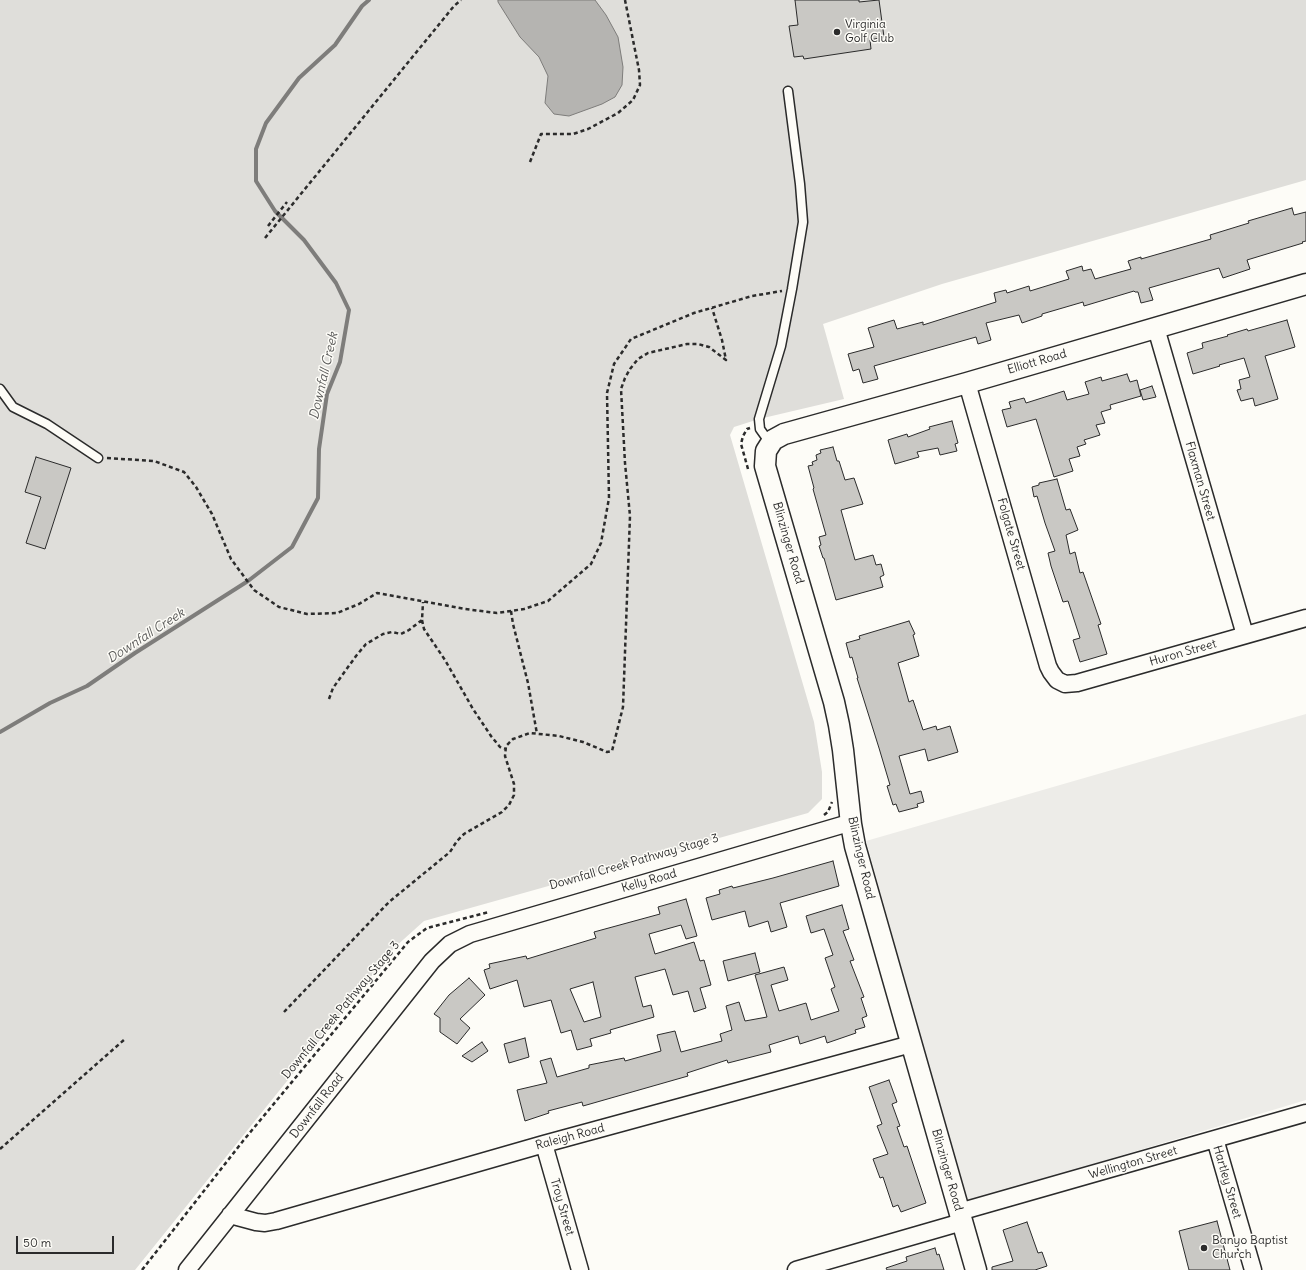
<!DOCTYPE html>
<style>
body{margin:0}
#map{position:relative;width:1306px;height:1270px;overflow:hidden;background:#fdfcf7;font-family:Delius,sans-serif}
canvas{display:block}
.scale{position:absolute;left:16px;top:1236px;width:98px;height:18px;box-sizing:border-box;border:2px solid #2b2b2b;border-top:0;padding-left:5px;font-size:12px;line-height:14px;white-space:nowrap;color:#2b2b2b;-webkit-text-stroke:3px #fdfcf7;paint-order:stroke}
</style>
<div id="map">
<canvas width="1306" height="1270"></canvas>
<div class="scale">50 m</div>
</div>
<script>
const ctx = document.querySelector('canvas').getContext('2d');
ctx.lineJoin = 'round';
function fill(path, color) { ctx.fillStyle = color; ctx.fill(path, 'evenodd'); }
const poly = rows => new Path2D(rows.map(r => 'M' + r).join(''));
function strokePath(path, color, width, dash) { ctx.strokeStyle = color; ctx.lineWidth = width; ctx.lineCap = dash ? 'butt' : 'round'; ctx.setLineDash(dash || []); ctx.stroke(path); }
function label(font, color, halo, rows, align = 'center') {
  ctx.font = font + ' Delius,sans-serif'; ctx.lineWidth = 3; ctx.setLineDash([]); ctx.textBaseline = 'middle'; ctx.strokeStyle = halo; ctx.fillStyle = color; for (const [text, x, y, turn = 0] of rows) {
    ctx.save(); ctx.translate(x, y); ctx.rotate((+turn || 0) * Math.PI / 180); ctx.textAlign = isNaN(turn) ? turn : align; if (halo) ctx.strokeText(text, 0, 0); ctx.fillText(text, 0, 0); ctx.restore();
  }
}
const built = poly([
 [1306,714,1306,1100,967,1202,866,841]
]);
const green = poly([
 [0,0,1306,0,1306,180,942,284,823,324,844,399,759,419,734,427,730,435,814,722,822,772,822,799,808,813,424,921,394,948,135,1270,0,1270]
]);
const water = poly([
 [498,0,595,0,606,15,618,37,623,67,622,85,615,97,602,104,569,116,554,114,545,103,548,76,539,57,520,37,498,2,498,0]
]);
const stream = poly([
 [0,732,50,703,87,686,135,653,248,581,292,547,318,498,319,449,327,394,340,362,349,310,336,283,304,240,275,211,256,181,256,149,266,123,299,78,335,45,362,6,369,0]
]);
const building = poly([
 [795,0,859,0,859,2,879,0,884,37,870,40,871,49,804,59,803,56,794,57,789,26,798,25,795,0],
 [1292,208,1294,215,1306,212,1306,241,1302,242,1303,243,1247,260,1250,269,1223,278,1219,268,1149,288,1153,300,1141,303,1138,292,1135,292,1134,291,1084,306,1083,302,1042,314,1042,316,1022,323,1019,315,986,323,991,340,978,344,976,337,874,366,878,379,863,383,859,369,853,371,848,354,874,347,868,328,894,320,897,329,923,322,923,325,996,302,994,293,1006,290,1007,293,1029,286,1030,291,1069,279,1066,271,1082,266,1083,271,1091,269,1095,279,1131,269,1128,261,1141,257,1141,259,1211,239,1210,235,1249,223,1248,221,1292,208],
 [1287,320,1295,347,1265,356,1278,399,1255,406,1253,398,1241,401,1237,390,1241,389,1239,380,1250,377,1244,358,1219,365,1220,366,1193,374,1187,353,1203,348,1202,343,1228,336,1227,335,1247,329,1248,331,1287,320],
 [1127,374,1130,382,1137,380,1141,396,1110,405,1111,409,1101,412,1105,423,1096,425,1100,435,1084,440,1086,444,1077,447,1080,456,1069,459,1073,471,1054,477,1036,419,1007,427,1002,410,1011,408,1009,402,1024,398,1026,403,1064,391,1067,400,1089,394,1085,382,1101,377,1102,381,1127,374],
 [1152,386,1156,397,1143,400,1140,390,1152,386],
 [952,421,958,443,955,444,957,451,940,455,938,448,917,452,919,457,895,464,888,440,907,434,908,437,930,429,929,427,952,421],
 [833,447,837,461,839,461,845,480,854,478,863,504,841,510,855,560,873,555,876,565,881,564,884,575,880,577,883,587,836,600,824,558,823,558,819,546,821,545,819,537,826,535,813,489,814,488,808,466,813,465,812,462,817,460,816,455,821,453,820,450,833,447],
 [36,457,71,468,45,549,26,543,41,497,25,492,36,457],
 [1057,479,1066,510,1070,509,1078,530,1066,535,1070,554,1075,552,1080,573,1083,572,1101,624,1098,625,1107,654,1080,662,1073,640,1080,638,1068,601,1063,602,1051,566,1048,553,1055,551,1045,523,1037,496,1034,497,1032,487,1039,485,1039,483,1057,479],
 [909,621,915,634,913,635,919,656,898,663,909,702,913,700,923,730,936,726,937,730,950,726,958,752,928,761,925,749,899,756,910,794,921,791,924,802,917,804,918,807,899,812,896,804,893,805,887,786,890,785,879,748,857,678,858,678,852,657,850,658,846,643,860,639,859,636,909,621],
 [833,861,839,886,780,903,787,927,771,932,768,921,749,927,745,911,712,920,706,898,720,894,719,890,732,886,733,888,773,878,833,861],
 [686,899,697,936,686,939,681,925,649,934,655,954,694,942,700,961,704,960,711,985,700,988,706,1008,694,1012,688,991,673,995,665,969,635,977,643,1007,651,1005,654,1017,610,1030,611,1033,590,1039,592,1046,577,1050,571,1030,561,1033,551,1000,524,1007,517,980,490,989,484,970,490,968,489,964,526,956,527,959,596,938,594,932,660,914,658,907,686,899],
 [593,982,601,1017,584,1022,570,989,593,982],
 [842,905,849,929,843,931,854,960,850,961,864,997,861,998,867,1016,862,1018,865,1027,855,1030,856,1033,827,1043,825,1036,800,1044,798,1036,769,1045,771,1052,728,1063,727,1060,687,1073,688,1076,583,1106,582,1102,548,1111,549,1113,525,1121,517,1090,547,1083,540,1061,551,1058,557,1077,589,1068,589,1065,624,1058,625,1061,661,1051,657,1035,675,1031,681,1052,722,1041,720,1034,732,1030,726,1006,739,1002,745,1021,767,1017,755,975,784,967,788,980,771,985,779,1011,806,1003,811,1020,839,1011,831,989,835,987,825,958,833,955,824,929,811,933,806,916,842,905],
 [755,953,760,972,728,981,723,961,755,953],
 [469,978,485,995,460,1019,470,1028,457,1044,440,1032,440,1018,434,1014,449,995,469,978],
 [525,1038,529,1057,509,1063,504,1044,525,1038],
 [482,1042,488,1051,472,1062,462,1056,482,1042],
 [889,1080,897,1102,892,1104,900,1126,897,1127,904,1147,907,1146,926,1203,901,1212,898,1205,893,1207,883,1177,880,1178,873,1159,888,1154,877,1126,882,1124,869,1087,889,1080],
 [1217,1221,1230,1270,1189,1270,1179,1231,1217,1221],
 [1027,1222,1038,1253,1042,1252,1047,1266,1035,1270,992,1270,992,1267,1013,1261,1003,1230,1027,1222],
 [935,1248,937,1255,939,1254,944,1270,887,1270,886,1268,907,1261,906,1257,935,1248]
]);
const path = poly([
 [530,162,541,134,573,134,588,129,618,113,633,100,640,85,639,70,625,0],
 [268,226,287,202],
 [265,238,454,6,461,0],
 [107,458,154,461,184,472,196,487,212,514,231,559,254,590,279,607,307,614,337,613,359,604,377,593,465,609,497,613,524,609,548,601,591,564,601,543,609,498,607,393,614,364,631,339,694,313,752,296,782,291],
 [748,469,741,444,743,436,747,429,750,428],
 [511,611,513,624,528,683,537,734],
 [422,620,424,629,445,660,473,709,491,736,500,747,506,749],
 [329,699,333,688,356,656,366,644,383,634,392,632,401,634,409,630,422,620,423,602],
 [824,815,828,812,832,802],
 [284,1012,389,902,450,852,457,841,464,834,502,812,509,805,514,795,514,784,505,756,506,746,513,739,530,733,559,736,583,742,607,752,612,751,623,707,630,516,625,463,621,389,625,378,630,369,638,359,648,353,687,344,698,344,709,347,726,360,722,340,712,308],
 [0,1149,125,1039],
 [142,1270,243,1141,408,942,427,928,489,912]
]);
const service = poly([
 [0,389,13,407,47,424,98,458],
 [770,443,760,429,759,419,781,346,792,289,803,222,800,184,788,91]
]);
const minor = poly([
 [1156,328,1245,635],
 [967,383,1048,666,1051,672,1057,680,1065,684,1077,683,1306,618],
 [1215,1139,1253,1270],
 [544,1144,580,1270],
 [959,1212,1306,1113],
 [230,1215,256,1222,265,1223,276,1221,544,1144,911,1044],
 [187,1270,432,961,450,944,470,934,842,825,851,824],
 [796,1270,962,1222]
]);
const tertiary = poly([
 [976,1270,855,846,851,824,843,750,839,725,834,702,765,466,766,451,773,440,784,434,967,383,1306,284]
]);
const markers = [
 [837,32,4,"#2b2b2b"],
 [1204,1248,4,"#2b2b2b"]
];
const poiNames = [
 ["Virginia",845,25],
 ["Golf Club",845,39],
 ["Banyo Baptist",1212,1241],
 ["Church",1212,1255]
];
const streetNames = [
 ["Elliott Road",1037,362,-16],
 ["Flaxman Street",1200,481,74],
 ["Folgate Street",1011,534,74],
 ["Blinzinger Road",788,543,74],
 ["Huron Street",1183,653,-16],
 ["Blinzinger Road",861,858,77],
 ["Downfall Creek Pathway Stage 3",634,862,-16],
 ["Kelly Road",649,881,-16],
 ["Downfall Creek Pathway Stage 3",341,1010,-50],
 ["Downfall Road",317,1106,-52],
 ["Raleigh Road",570,1137,-15],
 ["Wellington Street",1133,1163,-16],
 ["Blinzinger Road",947,1170,74],
 ["Hartley Street",1227,1182,74],
 ["Troy Street",562,1207,74]
];
const waterNames = [
 ["Downfall Creek",324,376,-77],
 ["Downfall Creek",146,636,-33]
];
fill(built, '#edece8');
fill(green, '#dfdeda');
fill(water, '#b5b4b1');
strokePath(water, '#7e7d7b', 1);
strokePath(stream, '#7e7d7b', 4);
fill(building, '#c9c8c4');
strokePath(building, '#2b2b2b', 1);
strokePath(service, '#2b2b2b', 11);
strokePath(minor, '#2b2b2b', 19);
strokePath(tertiary, '#2b2b2b', 23);
strokePath(path, '#2b2b2b', 2.5, [4, 3]);
strokePath(service, '#fdfcf7', 8);
strokePath(minor, '#fdfcf7', 16);
strokePath(tertiary, '#fdfcf7', 20);
for (const [x, y, r, color] of markers) { const dot = new Path2D(); dot.arc(x, y, r, 0, 2 * Math.PI); ctx.fillStyle = color; ctx.fill(dot); strokePath(dot, '#fdfcf7', 1.5); }
label('12px', '#2b2b2b', '#fdfcf7', poiNames, 'left');
label('12px', '#2b2b2b', '#fdfcf7', streetNames);
label('italic 13px', '#5b5b5a', '#fdfcf7', waterNames);
</script>
